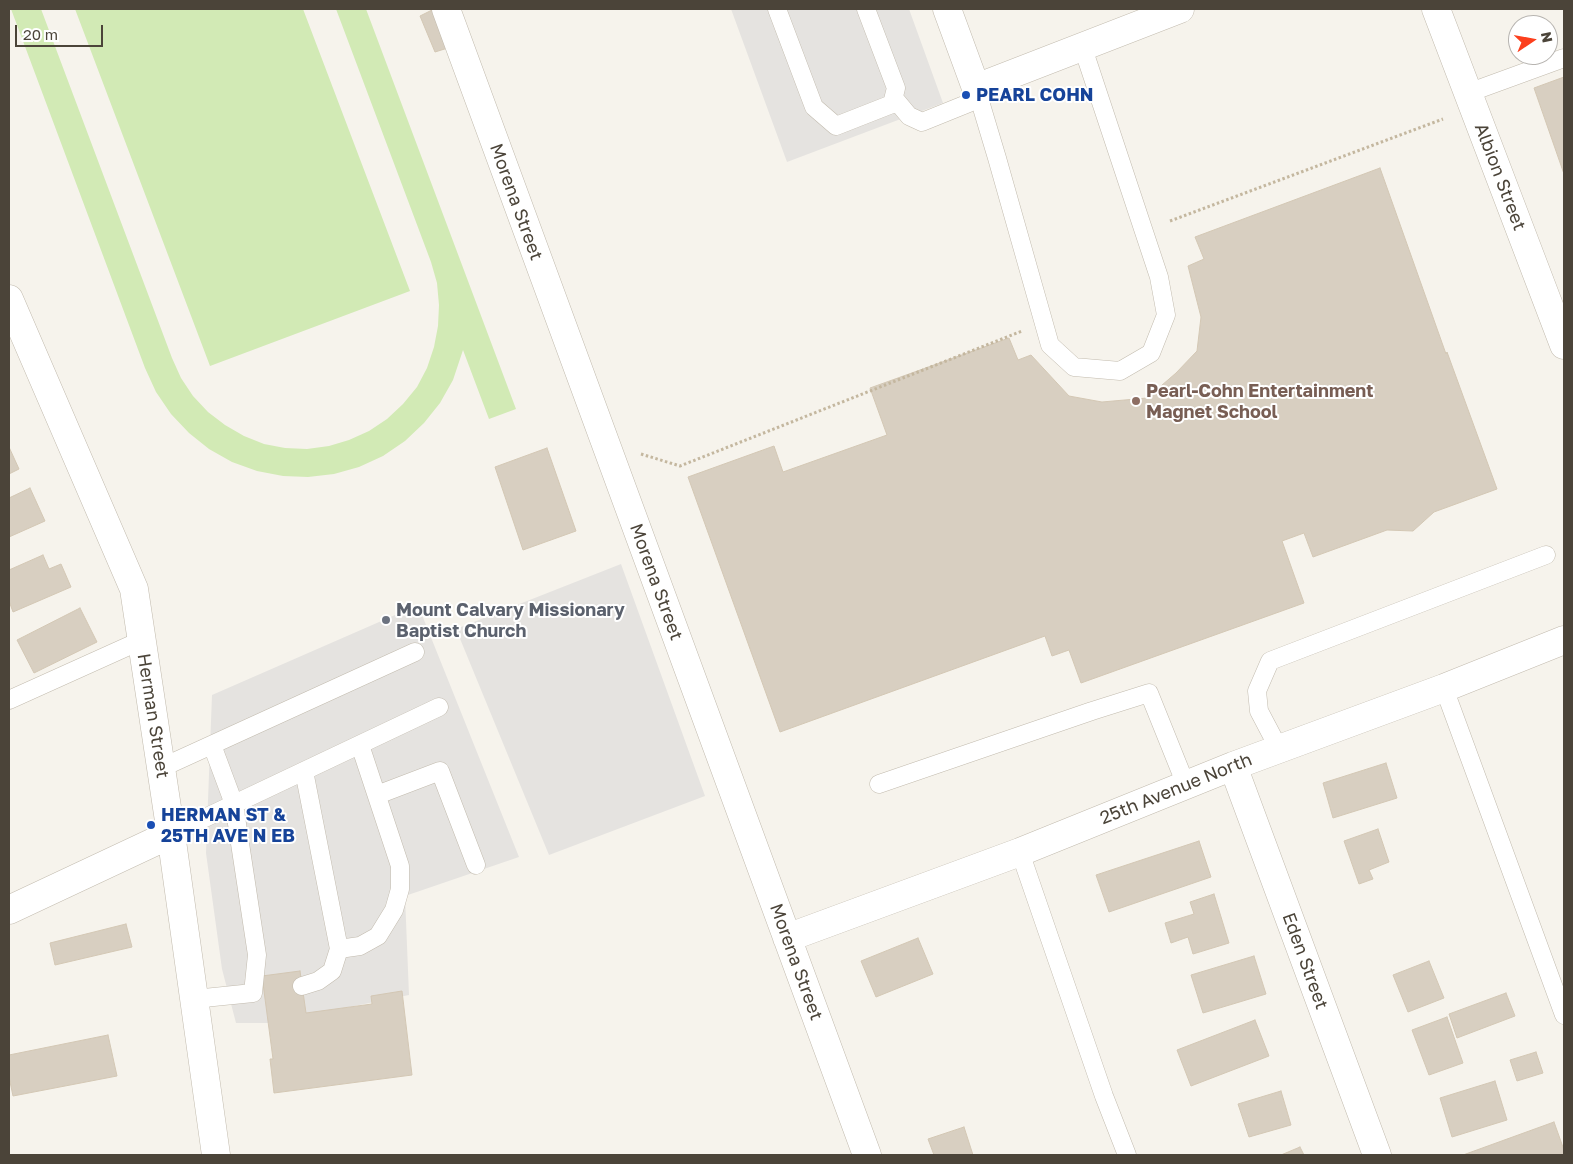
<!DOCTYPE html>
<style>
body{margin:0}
#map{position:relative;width:1573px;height:1164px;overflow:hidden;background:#f6f3ec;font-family:"Golos Text",sans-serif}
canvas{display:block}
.frame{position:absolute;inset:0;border:10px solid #4b4439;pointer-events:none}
.north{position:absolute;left:1508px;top:15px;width:50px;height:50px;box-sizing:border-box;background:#fff;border:1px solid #b7b4b0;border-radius:50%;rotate:78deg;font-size:14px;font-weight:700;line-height:20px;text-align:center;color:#4b4439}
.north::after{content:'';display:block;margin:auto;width:18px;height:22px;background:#fc3f1d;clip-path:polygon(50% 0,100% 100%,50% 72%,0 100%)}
.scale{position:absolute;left:15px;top:25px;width:88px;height:22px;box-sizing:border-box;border:2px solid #4b4439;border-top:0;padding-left:6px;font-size:15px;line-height:18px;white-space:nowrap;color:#4b4439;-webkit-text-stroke:4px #fff;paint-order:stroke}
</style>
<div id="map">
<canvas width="1573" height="1164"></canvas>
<div class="frame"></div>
<div class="north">N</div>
<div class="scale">20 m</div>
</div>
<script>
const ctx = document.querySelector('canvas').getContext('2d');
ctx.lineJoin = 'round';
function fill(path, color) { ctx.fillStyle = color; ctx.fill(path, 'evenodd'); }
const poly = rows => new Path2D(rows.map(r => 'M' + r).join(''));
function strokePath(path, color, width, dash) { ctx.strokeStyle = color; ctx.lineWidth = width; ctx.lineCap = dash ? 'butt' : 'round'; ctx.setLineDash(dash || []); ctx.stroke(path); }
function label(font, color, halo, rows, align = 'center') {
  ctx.font = font + ' "Golos Text",sans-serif'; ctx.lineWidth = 4; ctx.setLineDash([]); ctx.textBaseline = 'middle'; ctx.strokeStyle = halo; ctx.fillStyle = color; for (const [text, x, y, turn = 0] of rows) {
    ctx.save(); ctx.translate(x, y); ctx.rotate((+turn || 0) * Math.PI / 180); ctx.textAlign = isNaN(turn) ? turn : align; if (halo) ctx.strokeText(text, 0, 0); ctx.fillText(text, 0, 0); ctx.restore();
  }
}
const green = poly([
 [11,9,41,9,172,358,181,378,193,396,208,412,225,425,244,436,264,444,285,448,307,449,329,446,349,440,369,431,387,419,403,404,417,387,427,368,434,347,438,326,439,305,437,283,431,262,336,9,366,9,516,409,489,419,463,350,453,380,440,403,424,423,405,441,383,456,359,467,334,474,308,477,283,476,257,471,232,462,209,449,189,433,171,414,156,392,145,368],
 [75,9,303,9,410,291,210,366]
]);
const parking = poly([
 [731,9,909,9,943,103,787,162],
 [621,564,705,796,549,855,456,629],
 [418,605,519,857,405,896,409,995,270,1023,236,1023,222,969,206,853,212,695]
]);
const building = poly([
 [434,9,451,47,435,52,420,16,434,9],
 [1564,77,1564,174,1534,88,1564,77],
 [1380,168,1446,354,1447,352,1497,489,1434,512,1413,531,1387,530,1313,557,1304,533,1282,541,1304,603,1081,683,1069,650,1052,656,1045,636,780,732,688,477,774,446,783,472,887,435,870,388,1009,338,1018,360,1031,355,1069,396,1102,402,1147,398,1176,373,1197,351,1201,317,1188,266,1204,259,1195,237,1380,168],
 [9,447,19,469,9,474,9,447],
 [547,448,576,531,523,550,495,467,547,448],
 [30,488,45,521,9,537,9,498,30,488],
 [43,555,49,569,61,564,71,587,13,612,9,601,9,570,43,555],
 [80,608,97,642,34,673,17,640,80,608],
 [1386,763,1397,798,1333,818,1323,783,1386,763],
 [1378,829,1389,862,1369,870,1373,879,1359,884,1344,841,1378,829],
 [1199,841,1211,877,1109,912,1096,875,1199,841],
 [1214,894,1229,943,1193,954,1188,937,1171,943,1165,923,1194,914,1190,902,1214,894],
 [126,924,132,947,55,965,50,943,126,924],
 [918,938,933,974,876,997,861,961,918,938],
 [1254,956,1266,994,1203,1013,1191,975,1254,956],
 [1429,961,1444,998,1408,1012,1393,975,1429,961],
 [300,971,306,1013,372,1004,371,996,402,991,412,1075,274,1093,270,1059,273,1059,262,976,300,971],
 [1506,993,1515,1016,1457,1038,1449,1014,1506,993],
 [1447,1017,1463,1063,1429,1075,1412,1030,1447,1017],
 [1255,1020,1269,1056,1191,1086,1177,1050,1255,1020],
 [108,1035,117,1076,13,1096,9,1077,9,1055,108,1035],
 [1536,1052,1543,1073,1517,1081,1510,1060,1536,1052],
 [1495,1081,1507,1120,1452,1137,1440,1098,1495,1081],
 [1281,1091,1291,1125,1249,1137,1238,1104,1281,1091],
 [1554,1122,1564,1150,1564,1155,1463,1155,1554,1122],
 [964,1127,973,1155,934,1155,928,1139,964,1127],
 [1300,1147,1304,1155,1281,1155,1300,1147]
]);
const path = poly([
 [1170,221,1443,119],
 [641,454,680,466,1022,331]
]);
const lane = poly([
 [777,9,814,107,836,126,892,104,896,88,866,9],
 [976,88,997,158,1050,345,1074,367,1120,371,1151,353,1166,315,1159,277,1082,45],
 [1468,93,1564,58],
 [894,98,909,116,922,122,969,103,976,88],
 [1444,688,1564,1015],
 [9,700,142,640],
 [1279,749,1259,711,1257,691,1270,661,1546,555],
 [161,768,415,652],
 [304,771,339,949,360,946,378,936,394,910,400,889,400,866,360,745],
 [879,784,1092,711,1149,693,1186,785],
 [377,795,440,771,476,865],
 [171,834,439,707],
 [1020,852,1104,1096,1127,1155],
 [302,986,318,981,332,971,339,949],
 [194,999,253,993,257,955,234,804,212,745]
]);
const street = poly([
 [446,9,867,1155],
 [947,9,976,88,1180,9],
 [1436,9,1564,345],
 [9,299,134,589,171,834,216,1155],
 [1233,766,1377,1155],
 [9,910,171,834],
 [787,938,1020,852,1233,766,1444,688,1564,640]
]);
const markers = [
 [966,95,5,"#1a4fb4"],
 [1136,401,5,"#8d6e63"],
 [386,620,5,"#6b7280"],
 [151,825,5,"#1a4fb4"]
];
const transitNames = [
 ["PEARL COHN",976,95],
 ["HERMAN ST &",161,815],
 ["25TH AVE N EB",161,836]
];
const streetNames = [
 ["Albion Street",1500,177,69],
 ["Morena Street",516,202,70],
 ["Morena Street",656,582,70],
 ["Herman Street",153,716,81],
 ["25th Avenue North",1176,789,-22],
 ["Eden Street",1305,961,70],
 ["Morena Street",796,962,70]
];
const educationNames = [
 ["Pearl-Cohn Entertainment",1146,391],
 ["Magnet School",1146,412]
];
const worshipNames = [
 ["Mount Calvary Missionary",396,610],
 ["Baptist Church",396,631]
];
fill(green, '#d2eab5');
fill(parking, '#e5e3e0');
fill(building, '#d8cfc1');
strokePath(building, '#d3c7b4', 1);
strokePath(lane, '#c2bbae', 19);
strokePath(street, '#c2bbae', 29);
strokePath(path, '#c4b79f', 3, [2.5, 2.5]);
strokePath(lane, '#fff', 18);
strokePath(street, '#fff', 28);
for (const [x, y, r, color] of markers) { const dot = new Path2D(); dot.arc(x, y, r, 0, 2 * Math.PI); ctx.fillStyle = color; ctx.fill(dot); strokePath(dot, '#fff', 2); }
label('bold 18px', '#164399', '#fff', transitNames, 'left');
label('18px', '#4b4439', '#fff', streetNames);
label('bold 18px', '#785e54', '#fff', educationNames, 'left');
label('bold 18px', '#5b616d', '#fff', worshipNames, 'left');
</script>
